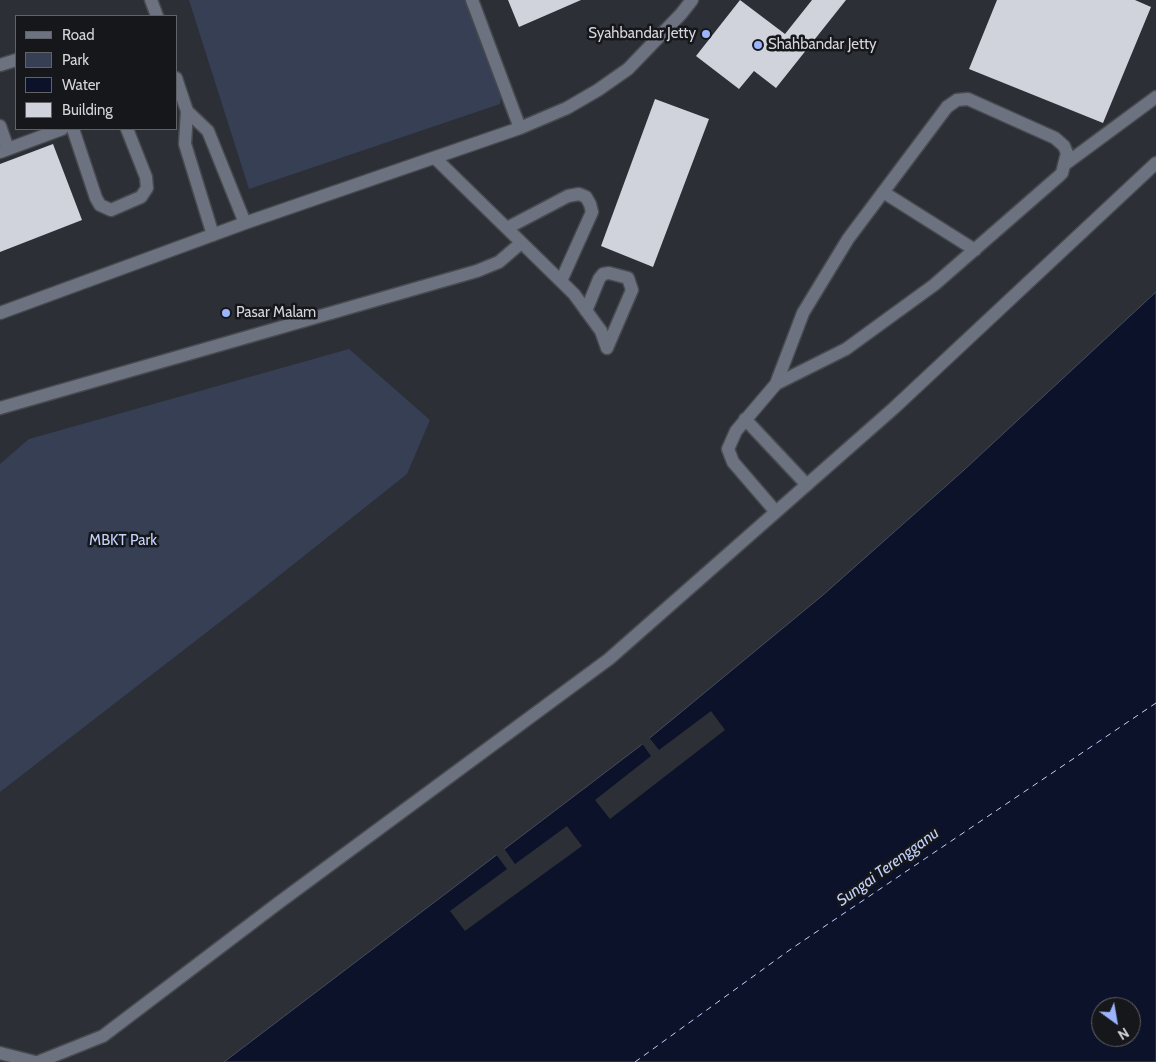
<!DOCTYPE html>
<style>
body{margin:0}
#map{position:relative;width:1156px;height:1062px;overflow:hidden;background:#2c2f35;font-family:Cabin,sans-serif}
canvas{display:block}
.legend{position:absolute;left:15px;top:15px;width:162px;height:115px;box-sizing:border-box;background:#16171a;border:1px solid #626367;margin:0;padding:6px 9px;list-style:none;font-size:15px;color:#d4d5da}
.legend li{display:flex;align-items:center;gap:10px;height:25px}
.legend b{width:25px;border:1px solid #626367}
.north{position:absolute;left:1091px;top:997px;width:50px;height:50px;box-sizing:border-box;background:#16171a;border:1px solid #626367;border-radius:50%;rotate:148deg;font-size:14px;font-weight:700;line-height:20px;text-align:center;color:#d4d5da}
.north::after{content:'';display:block;margin:auto;width:18px;height:22px;background:#9bb4fd;clip-path:polygon(50% 0,100% 100%,50% 72%,0 100%)}
</style>
<div id="map">
<canvas width="1156" height="1062"></canvas>
<ul class="legend">
<li><b style="height:6px;background:#6d7280"></b>Road</li>
<li><b style="height:14px;background:#373f55"></b>Park</li>
<li><b style="height:14px;background:#0b1229"></b>Water</li>
<li><b style="height:14px;background:#d0d3dc"></b>Building</li>
</ul>
<div class="north">N</div>
</div>
<script>
const ctx = document.querySelector('canvas').getContext('2d');
ctx.lineJoin = 'round';
function fill(path, color) { ctx.fillStyle = color; ctx.fill(path, 'evenodd'); }
const poly = rows => new Path2D(rows.map(r => 'M' + r).join(''));
function strokePath(path, color, width, dash) { ctx.strokeStyle = color; ctx.lineWidth = width; ctx.lineCap = dash ? 'butt' : 'round'; ctx.setLineDash(dash || []); ctx.stroke(path); }
function label(font, color, halo, rows, align = 'center') {
  ctx.font = font + ' Cabin,sans-serif'; ctx.lineWidth = 5; ctx.setLineDash([]); ctx.textBaseline = 'middle'; ctx.strokeStyle = halo; ctx.fillStyle = color; for (const [text, x, y, turn = 0] of rows) {
    ctx.save(); ctx.translate(x, y); ctx.rotate((+turn || 0) * Math.PI / 180); ctx.textAlign = isNaN(turn) ? turn : align; if (halo) ctx.strokeText(text, 0, 0); ctx.fillText(text, 0, 0); ctx.restore();
  }
}
const green = poly([
 [189,0,472,0,502,88,500,104,249,189],
 [349,349,430,420,407,474,251,598,0,792,0,464,29,439]
]);
const water = poly([
 [1156,292,1156,1062,224,1062,640,746,823,595,964,470,1156,292],
 [1101,1007,1131,1007,1131,1037,1101,1037,1101,1007]
]);
const pier = poly([
 [711,711,725,730,610,819,595,800,651,756,641,742,648,736,659,750],
 [567,826,582,846,465,931,450,911,507,869,495,853,503,847,515,864]
]);
const ferry = poly([
 [635,1062,791,949,1156,703]
]);
const building = poly([
 [508,0,581,0,519,27],
 [740,0,785,34,812,0,846,0,776,88,754,71,739,89,696,56],
 [997,0,1135,0,1151,7,1103,123,969,69],
 [655,99,709,119,653,267,601,246],
 [53,144,82,220,0,252,0,164]
]);
const minor = poly([
 [151,0,157,16],
 [472,0,520,128],
 [0,65,16,60],
 [176,78,187,111,185,144,213,235],
 [187,111,208,131,245,223],
 [0,126,8,149],
 [73,129,96,198,100,205,111,210,141,197,147,188,146,177,127,129],
 [0,152,62,129],
 [435,158,574,294,601,331,607,348],
 [1064,165,1156,97],
 [883,192,975,250],
 [507,228,568,196,579,194,586,197,590,204,592,212,561,281],
 [586,311,599,279,603,274,609,273,628,278,632,290,607,348],
 [0,313,245,223,520,128,567,108,598,90,628,69,681,14,692,0],
 [0,408,477,271,499,262,521,243],
 [745,419,807,485],
 [776,512,733,462,728,449,736,431,776,384,803,313,848,239,947,107,957,100,968,99,1055,138,1064,146,1067,153,1062,173,1059,176,934,285,846,349,776,384],
 [0,1053,35,1062],
 [38,1062,103,1036,277,904,609,659,894,408,1156,163]
]);
const markers = [
 [706,34,5,"#9bb4fd"],
 [758,45,5,"#9bb4fd"],
 [226,313,5,"#9bb4fd"]
];
const poiNames = [
 ["Syahbandar Jetty",696,34,"right"],
 ["Shahbandar Jetty",768,45],
 ["Pasar Malam",236,313]
];
const parkNames = [
 ["MBKT Park",123,541]
];
const waterNames = [
 ["Sungai Terengganu",888,867,-36]
];
fill(green, '#373f55');
fill(water, '#0b1229');
strokePath(water, '#474c5e', 1);
fill(pier, '#2c2f35');
strokePath(ferry, '#c1d0fb', 1, [6, 5]);
fill(building, '#d0d3dc');
strokePath(minor, '#474a4f', 15);
strokePath(minor, '#6d7280', 12);
for (const [x, y, r, color] of markers) { const dot = new Path2D(); dot.arc(x, y, r, 0, 2 * Math.PI); ctx.fillStyle = color; ctx.fill(dot); strokePath(dot, '#16171a', 2); }
label('15px', '#d4d5da', '#16171a', poiNames, 'left');
label('15px', '#c3d3fe', '#16171a', parkNames);
label('italic 16px', '#c1d0fb', '#16171a', waterNames);
</script>
